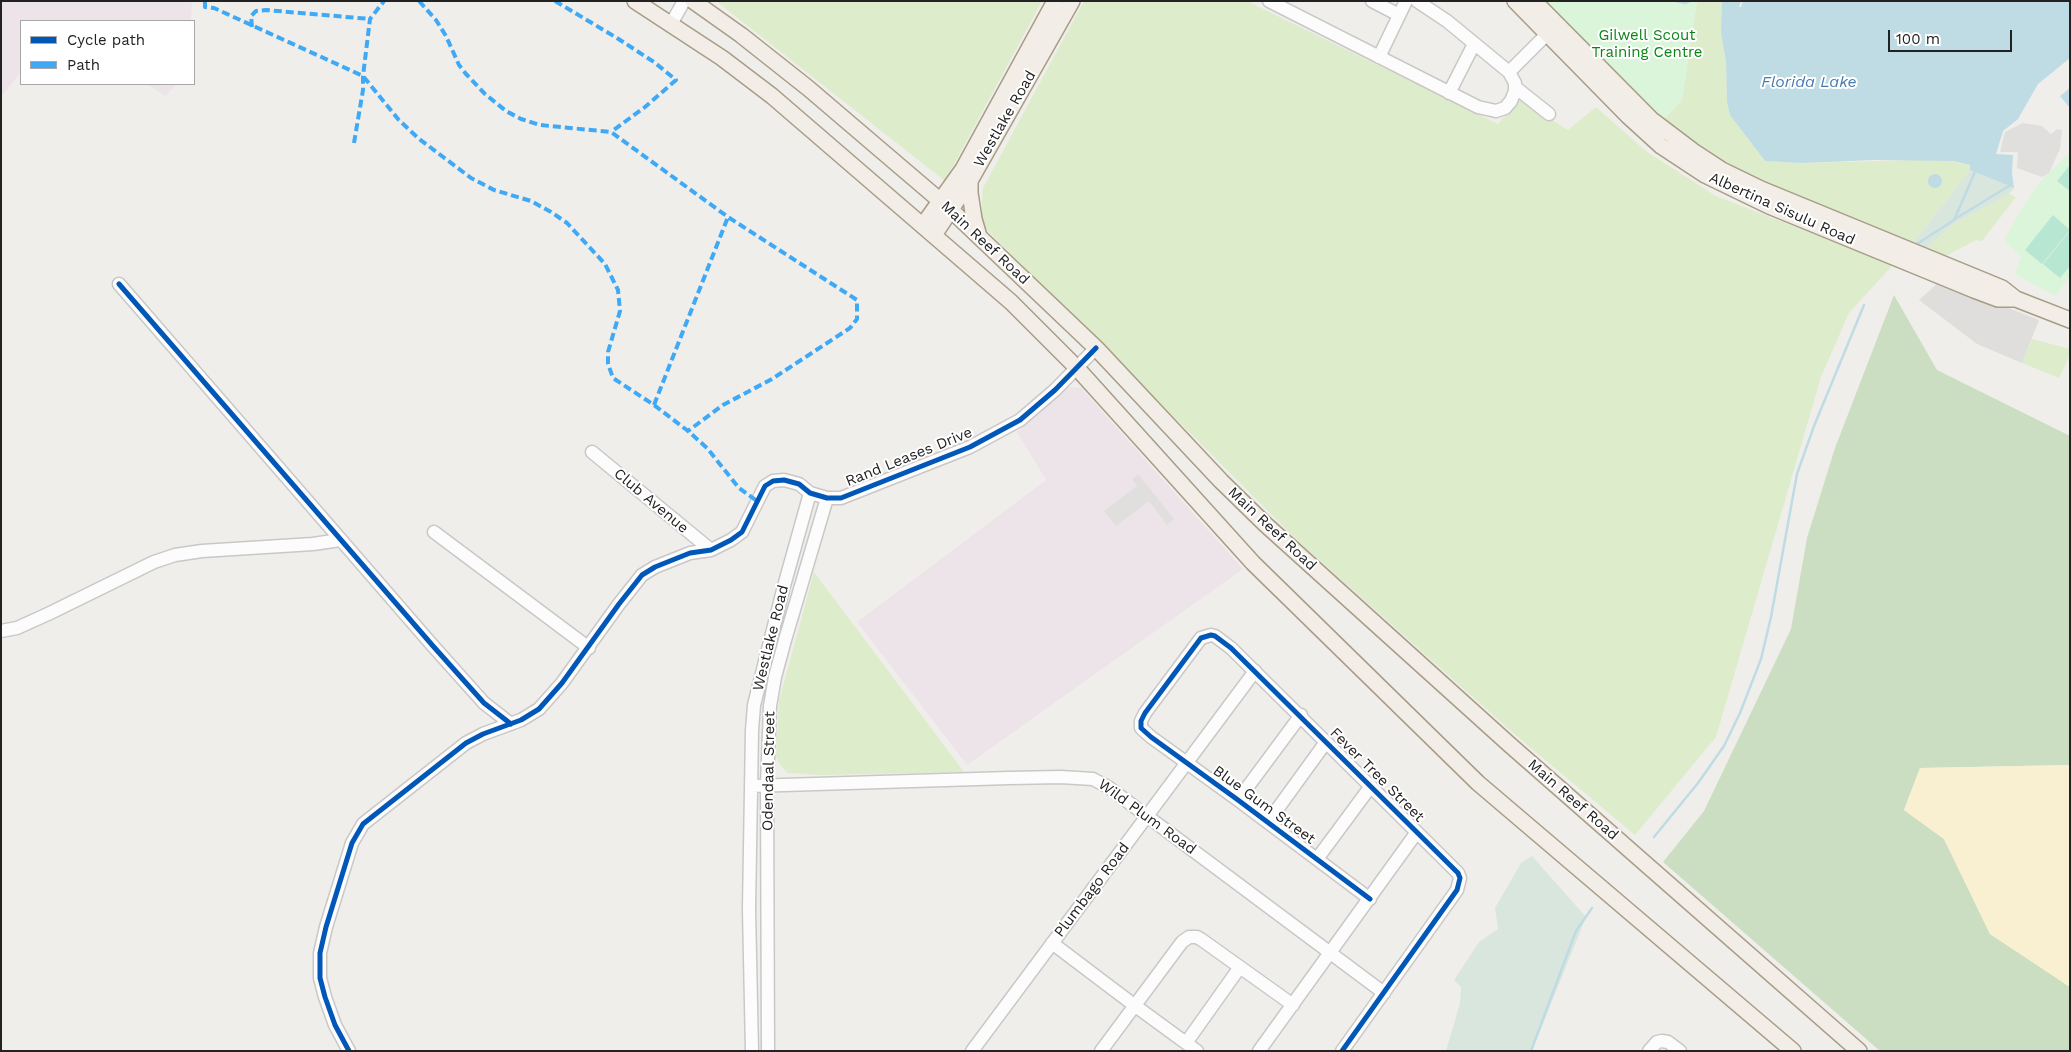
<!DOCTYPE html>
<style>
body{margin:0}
#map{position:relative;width:2071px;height:1052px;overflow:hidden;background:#f0eeeb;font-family:"Work Sans",sans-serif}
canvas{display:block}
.frame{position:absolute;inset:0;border:2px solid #222;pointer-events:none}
.legend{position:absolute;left:20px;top:20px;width:175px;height:65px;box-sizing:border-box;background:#fff;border:1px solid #a7a7a7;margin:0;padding:6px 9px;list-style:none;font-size:15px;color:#222}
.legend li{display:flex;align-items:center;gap:10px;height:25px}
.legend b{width:25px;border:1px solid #a7a7a7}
.scale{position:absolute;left:1888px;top:30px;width:124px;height:22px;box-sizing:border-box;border:2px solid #222;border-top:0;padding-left:6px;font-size:15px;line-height:18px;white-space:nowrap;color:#222;-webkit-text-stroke:4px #fff;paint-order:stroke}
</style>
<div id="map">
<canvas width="2071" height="1052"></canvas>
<div class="frame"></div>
<ul class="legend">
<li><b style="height:6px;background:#0057b8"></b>Cycle path</li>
<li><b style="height:6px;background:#3fa9f5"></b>Path</li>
</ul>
<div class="scale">100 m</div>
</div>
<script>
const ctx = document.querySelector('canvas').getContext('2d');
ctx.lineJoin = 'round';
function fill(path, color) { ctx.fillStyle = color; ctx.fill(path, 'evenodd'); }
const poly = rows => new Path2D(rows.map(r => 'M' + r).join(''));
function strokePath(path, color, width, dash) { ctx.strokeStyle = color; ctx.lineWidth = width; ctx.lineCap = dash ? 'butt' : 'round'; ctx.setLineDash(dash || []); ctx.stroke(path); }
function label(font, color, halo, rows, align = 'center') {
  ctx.font = font + ' "Work Sans",sans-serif'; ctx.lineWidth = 4; ctx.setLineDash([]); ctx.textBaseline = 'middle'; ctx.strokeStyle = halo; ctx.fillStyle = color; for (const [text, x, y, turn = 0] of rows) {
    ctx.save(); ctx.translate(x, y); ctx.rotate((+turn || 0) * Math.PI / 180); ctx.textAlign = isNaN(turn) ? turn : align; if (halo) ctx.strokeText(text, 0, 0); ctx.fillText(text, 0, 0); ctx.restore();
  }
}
const residential = poly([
 [1940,281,2039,320,2022,363,1977,344,1919,300]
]);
const industrial = poly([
 [1,1,192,1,191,21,21,21,21,72,1,97],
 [147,84,177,84,165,96],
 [1069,387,1081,388,1243,569,967,765,857,622,1046,480,1017,432,1051,400]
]);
const grass = poly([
 [716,1,1042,1,945,181],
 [1084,1,1247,1,1498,124,1519,99,1568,130,1596,107,1647,152,1716,196,1893,265,1849,313,1821,377,1716,737,1635,835,1512,732,1298,541,988,231,981,218,983,188],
 [1697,1,1722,1,1721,33,1726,62,1727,102,1730,115,1765,161,1802,163,1918,160,1954,161,1969,165,1970,170,1913,243,1757,182,1663,120,1682,100],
 [2009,194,2016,197,1982,241,1976,240,1944,257,1927,248,1955,223],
 [2032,339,2070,349,2070,355,2059,378,2022,363],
 [814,572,964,772,821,775,788,773,781,766,776,756,779,701]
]);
const forest = poly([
 [1894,295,1937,370,2070,436,2070,765,1920,768,1904,810,1944,839,1990,934,2070,987,2070,1051,1880,1051,1663,862,1704,811,1791,629,1807,538,1835,448]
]);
const wetland = poly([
 [1970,170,2014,188,2009,194,1955,223,1927,248,1913,243],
 [1532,856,1586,917,1532,1051,1446,1051,1460,1003,1461,987,1454,980,1479,942,1498,929,1495,908,1521,863]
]);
const sand = poly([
 [2070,765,2070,987,1990,934,1944,839,1904,810,1920,768]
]);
const park = poly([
 [1543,1,1697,1,1682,100,1663,120],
 [2070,153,2070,277,2055,296,2015,274,2021,257,2004,240,2024,205,2043,178]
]);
const pitch = poly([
 [2070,165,2070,191,2057,181],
 [2053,215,2070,230,2042,264,2025,250],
 [2070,231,2070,266,2060,278,2043,264]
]);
const parking = poly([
 [2023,123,2042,126,2051,134,2057,129,2062,130,2060,149,2049,173,2042,177,2017,168,2018,152,2000,152,2005,132],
 [1138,474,1174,519,1167,525,1149,501,1116,526,1104,511,1137,486,1132,479]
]);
const water = poly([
 [1722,1,1741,1,1739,7,1741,7,1743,1,2070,1,2070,58,2038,84,2018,119,2003,131,1996,154,2013,155,2012,173,2014,188,1970,170,1970,165,1954,161,1874,160,1802,163,1765,161,1730,115,1727,102,1726,62,1721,33],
 [2070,88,2070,108,2060,96],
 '1928 181a7 7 0 1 1 14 0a7 7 0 1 1-14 0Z'
]);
const stream = poly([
 [1676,1,1685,3,1690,1],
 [1955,219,2009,186],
 [1917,244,1954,220,1975,172],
 [1654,837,1698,783,1724,746,1740,713,1761,659,1771,617,1797,474,1814,426,1864,305],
 [1531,1051,1576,931,1592,908]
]);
const minor = poly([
 [1269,1,1478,107,1496,111,1505,108,1511,101,1515,91,1515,83,1509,72,1447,21,1417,1],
 [1372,1,1399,15],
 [671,24,684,1],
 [1379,57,1406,1],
 [1509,72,1553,28],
 [1515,87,1549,114],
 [1449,93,1474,44],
 [119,284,433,646,484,703,511,724],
 [592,452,711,550],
 [434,532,589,648],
 [1,631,17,628,48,614,154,562,175,555,202,551,313,544,340,540],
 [751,786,1009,778,1061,777,1093,779,1108,787,1384,993],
 [1238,800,1301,715],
 [1268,822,1326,742],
 [1317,859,1371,786],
 [1052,943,1134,1005,1197,1051],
 [1186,1043,1240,967],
 [349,1051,335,1025,325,997,320,978,320,953,326,927,352,843,363,824,466,743,483,734,521,720,539,709,562,683,619,604,642,575,655,567,690,553,711,550,731,540,742,532,765,486,773,481,784,480,799,484,810,493,827,498,841,498,970,447,1020,420,1055,390,1096,348],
 [752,1051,749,909,752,730,754,705,784,586,810,493],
 [768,1051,767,785,770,706,775,677,785,640,827,498],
 [972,1051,1255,671],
 [1101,1051,1182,942,1189,937,1197,937,1202,940,1293,1005],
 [1259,1051,1417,832],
 [1342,1051,1457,890,1460,878,1458,873,1231,648,1215,636,1211,635,1201,638,1145,713,1141,721,1141,728,1151,737,1238,800,1370,899],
 [1649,1051,1657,1042,1662,1041,1668,1042,1680,1051]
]);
const major = poly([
 [635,1,722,58,772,96,1011,302,1076,367,1253,563,1478,783,1793,1051],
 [693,1,741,35,808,88,951,210,1096,348,1221,481,1265,524,1510,745,1859,1051],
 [1515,1,1628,116,1661,146,1705,175,1769,206,1974,290,1998,299,2016,299],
 [1534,1,1652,120,1693,151,1722,170,1761,189,2002,288,2016,299,2070,320],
 [970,180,970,193,974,219,979,236],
 [923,225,963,169,1055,1],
 [934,235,971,179,1072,1]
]);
const quiet = poly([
 [205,1,205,7,214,8,363,76,398,119,418,138,471,178,494,190,531,201,551,212,567,223,605,264,618,290,620,311,608,352,608,364,613,378,654,405,688,431,707,448,739,488,757,501],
 [419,1,436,20,446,36,459,65,466,74,485,94,506,111,521,119,540,125,611,132,728,217,857,300,857,319,850,328,772,379,723,405,688,431],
 [555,1,617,38,654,62,676,80,645,107,611,132],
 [252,27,251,16,256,11,266,10,370,19],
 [354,143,363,90,363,76,370,19,384,1],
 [654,405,728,217]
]);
const cycleway = poly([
 [119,284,433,646,484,703,511,724],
 [349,1051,335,1025,325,997,320,978,320,953,326,927,352,843,363,824,466,743,483,734,521,720,539,709,562,683,619,604,642,575,655,567,690,553,711,550,731,540,742,532,765,486,773,481,784,480,799,484,810,493,827,498,841,498,970,447,1020,420,1055,390,1096,348],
 [1342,1051,1457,890,1460,878,1458,873,1231,648,1215,636,1211,635,1201,638,1145,713,1141,721,1141,728,1151,737,1238,800,1370,899]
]);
const parkNames = [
 ["Gilwell Scout",1647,36],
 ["Training Centre",1647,53]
];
const streetNames = [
 ["Westlake Road",1005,119,-60],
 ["Albertina Sisulu Road",1782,209,24],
 ["Main Reef Road",985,243,43],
 ["Rand Leases Drive",909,457,-22],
 ["Club Avenue",651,501,40],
 ["Main Reef Road",1272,529,43],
 ["Westlake Road",771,638,-76],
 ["Odendaal Street",769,771,-89],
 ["Fever Tree Street",1377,775,45],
 ["Main Reef Road",1573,800,41],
 ["Blue Gum Street",1264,805,36],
 ["Wild Plum Road",1147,817,36],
 ["Plumbago Road",1092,890,-53]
];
const waterNames = [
 ["Florida Lake",1809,82]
];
fill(residential, '#dfdedc');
fill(industrial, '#ede4e9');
fill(grass, '#ddeccb');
fill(forest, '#cbdec1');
fill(wetland, '#d9e6de');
fill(sand, '#f8f0d0');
fill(park, '#daf5da');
fill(pitch, '#b7e6d2');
fill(parking, '#e0dfde');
fill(water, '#bfdbe3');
strokePath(stream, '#bfdbe3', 2.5);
strokePath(minor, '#c9c8c7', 15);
strokePath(major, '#a79c86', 18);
strokePath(minor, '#fdfcfc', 12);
strokePath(major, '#f3ede7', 15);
strokePath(quiet, '#3fa9f5', 4, [8, 4]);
strokePath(cycleway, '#0057b8', 5);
label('15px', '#0c8416', '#fff', parkNames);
label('15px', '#222', '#fff', streetNames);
label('italic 16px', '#4a7aab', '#fff', waterNames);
</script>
